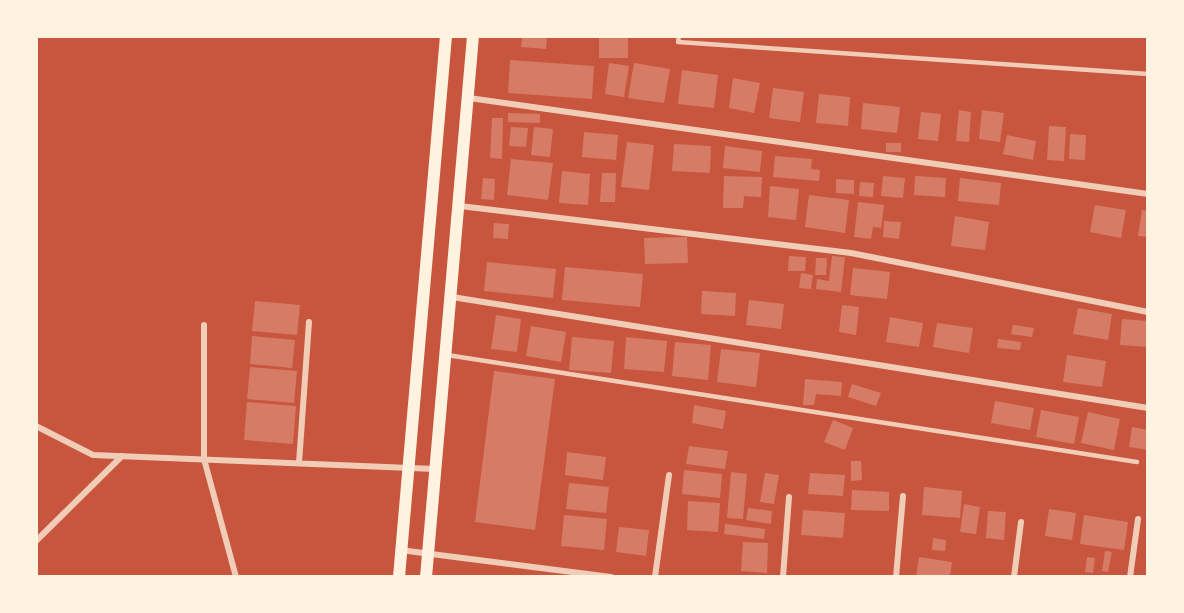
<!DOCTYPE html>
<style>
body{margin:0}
#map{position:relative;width:1184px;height:613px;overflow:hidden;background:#c8553d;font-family:"PT Sans Narrow",sans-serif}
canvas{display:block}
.frame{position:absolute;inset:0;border:38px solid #fff3e0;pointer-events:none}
</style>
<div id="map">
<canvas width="1184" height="613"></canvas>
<div class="frame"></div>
</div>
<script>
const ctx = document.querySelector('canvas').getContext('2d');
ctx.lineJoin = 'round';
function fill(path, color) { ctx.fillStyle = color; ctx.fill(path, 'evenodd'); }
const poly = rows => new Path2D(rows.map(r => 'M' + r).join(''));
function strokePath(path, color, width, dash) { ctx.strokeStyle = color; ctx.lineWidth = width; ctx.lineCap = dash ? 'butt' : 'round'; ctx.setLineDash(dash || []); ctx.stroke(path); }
const building = poly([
 [522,36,547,36,546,49,521,47],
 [599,36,628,37,628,58,599,58],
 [510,60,594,66,592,99,508,93],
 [609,63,629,66,624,97,605,94],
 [634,63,670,69,664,103,628,98],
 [682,70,718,75,714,108,678,104],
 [733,78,760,83,754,113,729,108],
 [773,88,804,92,800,122,769,118],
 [819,94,850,97,848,126,816,123],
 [863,103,900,107,897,133,861,129],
 [959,110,971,112,969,142,956,141],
 [982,110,1004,113,1000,142,979,139],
 [921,112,941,114,938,141,918,139],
 [508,113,540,114,540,123,508,122],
 [492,118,503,118,502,159,490,158],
 [1049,126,1066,127,1064,161,1047,160],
 [511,127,528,128,526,147,509,146],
 [534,127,553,129,550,157,531,155],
 [584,132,618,135,616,160,582,157],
 [1070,134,1086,135,1085,160,1069,159],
 [1007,135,1036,141,1033,160,1003,154],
 [627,142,654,145,649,190,621,187],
 [886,143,901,143,901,152,886,152],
 [674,144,711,146,710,173,672,171],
 [725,146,762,151,760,172,723,168],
 [775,156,812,159,811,169,820,170,819,181,773,177],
 [511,159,553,163,548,200,507,195],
 [562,171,590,174,588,205,559,203],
 [602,173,616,173,615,202,600,202],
 [724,176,762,177,761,197,744,196,743,208,723,208],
 [883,176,905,178,903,198,881,196],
 [915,176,946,178,945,197,914,195],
 [483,178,495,179,494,200,481,199],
 [960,178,1001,183,999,205,958,201],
 [836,179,854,180,854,194,836,193],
 [860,182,874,183,873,197,859,196],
 [770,186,799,189,796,220,768,217],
 [809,195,849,200,845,233,805,227],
 [858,202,884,205,881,228,873,227,871,239,854,237],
 [1095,205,1126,210,1121,238,1090,232],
 [1142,210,1148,211,1148,237,1138,236],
 [955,216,989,222,985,250,951,246],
 [884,221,901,222,899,239,883,237],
 [494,223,509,224,508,239,493,238],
 [687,237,688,263,645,264,644,238],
 [789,256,806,257,805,271,788,271],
 [832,256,845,257,841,292,816,289,817,279,829,281],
 [816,258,827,258,826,275,815,275],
 [487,262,556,269,553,298,484,291],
 [565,267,643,274,640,307,562,300],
 [853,268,890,272,887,299,850,295],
 [801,273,813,275,811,289,799,288],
 [702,291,736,293,735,316,701,314],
 [749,300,784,304,781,329,746,325],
 [255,301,300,305,297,335,252,331],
 [842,305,859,307,856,335,839,332],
 [1078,308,1112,314,1108,340,1073,334],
 [496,315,521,319,517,352,491,349],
 [890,317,923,323,919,347,886,342],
 [1122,319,1148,321,1148,347,1120,345],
 [937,323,973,328,969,353,933,347],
 [1013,325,1034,328,1032,337,1011,334],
 [531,326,566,332,561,362,526,356],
 [252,336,295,340,292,368,250,364],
 [572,337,614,341,611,373,569,370],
 [626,337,667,341,664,372,624,369],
 [998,339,1021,342,1020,350,997,348],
 [675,342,711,345,708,380,672,376],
 [721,349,760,353,756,387,717,382],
 [1067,355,1106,361,1102,387,1063,382],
 [250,367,297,371,294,403,247,399],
 [494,371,555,379,535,530,475,522],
 [805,379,842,382,841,396,816,394,814,405,803,405],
 [852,384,881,393,876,406,848,397],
 [995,401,1034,408,1030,430,991,423],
 [247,402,296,406,293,444,244,440],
 [694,405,726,411,723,429,692,423],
 [1041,410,1079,417,1074,444,1036,437],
 [1088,412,1120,419,1114,450,1081,443],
 [833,420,853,428,845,450,824,442],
 [1132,427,1148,430,1148,450,1129,447],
 [689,446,728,451,725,469,686,464],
 [567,452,606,457,603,480,565,475],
 [851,461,861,461,862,480,851,481],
 [684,470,722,474,720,498,682,494],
 [731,472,747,474,743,519,727,518],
 [765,473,779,475,774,504,760,502],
 [810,473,845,475,843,496,808,494],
 [569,483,609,487,606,513,566,509],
 [924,487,962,491,960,518,922,515],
 [852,490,889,492,889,511,851,510],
 [688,501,720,503,718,532,687,530],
 [964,504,980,507,976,534,960,532],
 [748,508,772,511,771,524,746,520],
 [1049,509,1076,513,1072,540,1045,536],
 [803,510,845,513,843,538,801,535],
 [988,511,1006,512,1004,540,986,538],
 [564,515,607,519,604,550,561,546],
 [1084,515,1128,522,1124,550,1080,544],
 [725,524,765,529,764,539,724,534],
 [619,527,649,530,646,556,616,552],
 [933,538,946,540,945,551,932,550],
 [743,542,768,543,767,573,741,571],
 [1105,551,1112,552,1108,572,1102,571],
 [919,557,952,562,950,577,916,577],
 [1087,557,1095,558,1093,573,1085,572]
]);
const service = poly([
 [679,36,678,42,1148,74],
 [447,355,1137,462]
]);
const minor = poly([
 [469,98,1148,194],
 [460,206,851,253,1148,312],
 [452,297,1148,408],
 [204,325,204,459,236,577],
 [36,426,93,455,435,469],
 [299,463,309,322],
 [36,541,122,456],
 [400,550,611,577],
 [655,577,669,475],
 [783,577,789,497],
 [896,577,903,496],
 [1014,577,1021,522],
 [1130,577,1138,519]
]);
const secondary = poly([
 [399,577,446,36],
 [426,577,473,36]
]);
fill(building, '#d67c66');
strokePath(service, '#f1ccb7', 4.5);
strokePath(minor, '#f1ccb7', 6);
strokePath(secondary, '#fff3e0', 12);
</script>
